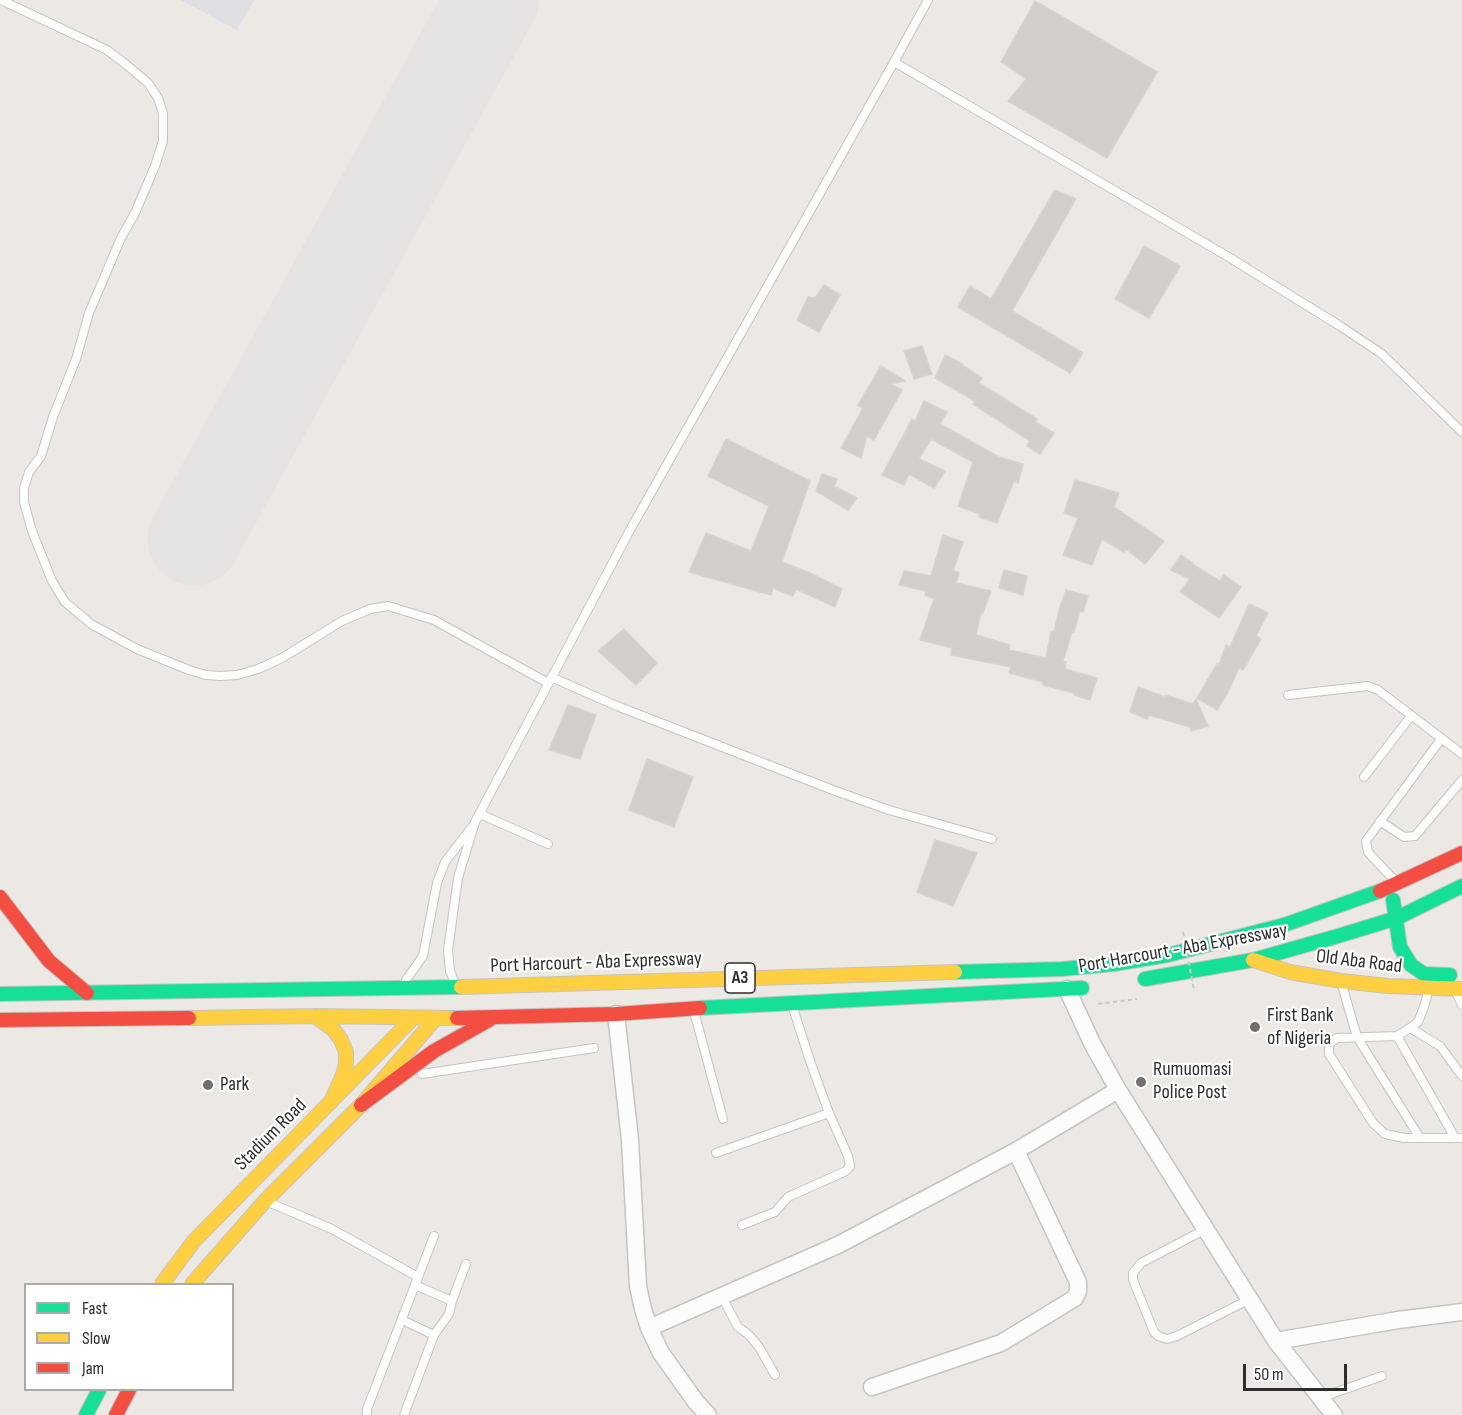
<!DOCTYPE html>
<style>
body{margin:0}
#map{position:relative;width:1462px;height:1415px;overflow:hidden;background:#ece8e4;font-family:"Sofia Sans Condensed",sans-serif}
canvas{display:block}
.legend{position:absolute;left:24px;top:1283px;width:210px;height:108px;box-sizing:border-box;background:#fff;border:2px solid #ababab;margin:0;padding:8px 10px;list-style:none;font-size:18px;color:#2e2e2e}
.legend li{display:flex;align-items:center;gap:12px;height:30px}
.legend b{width:30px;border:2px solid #ababab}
.scale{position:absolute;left:1243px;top:1364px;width:104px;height:27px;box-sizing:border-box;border:3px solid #2e2e2e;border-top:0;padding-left:8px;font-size:18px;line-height:21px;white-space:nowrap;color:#2e2e2e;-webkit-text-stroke:4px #fff;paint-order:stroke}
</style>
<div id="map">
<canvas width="1462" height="1415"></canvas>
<ul class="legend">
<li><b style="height:8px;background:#16e098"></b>Fast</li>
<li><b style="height:8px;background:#ffcf43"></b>Slow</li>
<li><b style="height:8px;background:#f24e42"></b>Jam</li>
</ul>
<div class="scale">50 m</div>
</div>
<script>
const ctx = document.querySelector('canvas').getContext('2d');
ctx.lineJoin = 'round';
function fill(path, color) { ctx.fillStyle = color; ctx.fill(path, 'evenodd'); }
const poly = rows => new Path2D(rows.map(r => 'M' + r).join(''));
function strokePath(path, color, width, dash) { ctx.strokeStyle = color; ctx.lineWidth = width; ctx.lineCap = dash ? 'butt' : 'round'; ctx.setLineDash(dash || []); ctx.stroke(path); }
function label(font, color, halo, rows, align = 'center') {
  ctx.font = font + ' "Sofia Sans Condensed",sans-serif'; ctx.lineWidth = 4.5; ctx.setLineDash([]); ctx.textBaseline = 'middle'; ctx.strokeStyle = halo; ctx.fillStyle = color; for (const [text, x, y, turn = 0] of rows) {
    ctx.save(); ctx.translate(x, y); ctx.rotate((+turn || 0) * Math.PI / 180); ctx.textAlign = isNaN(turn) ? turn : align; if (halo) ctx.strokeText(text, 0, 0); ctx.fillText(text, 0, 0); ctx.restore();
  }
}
const airport = poly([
 [181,0,254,0,237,30]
]);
const runway = poly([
 [194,539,492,0]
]);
const building = poly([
 [1035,1,1157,72,1107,158,1008,101,1026,79,1001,62,1035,1],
 [1055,190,1076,199,1012,311,1083,353,1070,373,958,307,970,286,991,299,1055,190],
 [1144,246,1180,266,1149,318,1115,299,1144,246],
 [824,285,840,295,819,332,797,320,808,297,815,298,824,285],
 [922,346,932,374,914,379,904,351,922,346],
 [945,355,963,364,962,365,982,378,979,383,1037,419,1035,422,1054,433,1040,454,1027,446,1030,441,973,404,975,401,935,378,945,355],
 [881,366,905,381,890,384,902,390,874,440,867,436,861,458,841,448,863,408,858,405,881,366],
 [924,401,947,412,940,424,999,457,1023,464,1018,483,1014,481,997,523,979,517,980,514,958,506,973,462,931,439,919,459,945,471,934,488,909,474,904,485,882,475,912,419,915,421,924,401],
 [726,439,810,481,782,562,810,573,842,589,835,607,796,589,793,596,773,588,771,595,689,572,706,533,751,551,769,506,708,476,726,439],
 [822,474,837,479,834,486,857,498,848,510,816,491,822,474],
 [1075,480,1119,493,1114,507,1164,541,1145,564,1126,549,1124,552,1102,539,1092,565,1063,555,1078,518,1064,513,1075,480],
 [943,535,963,542,953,571,959,573,956,583,991,591,983,613,981,613,976,635,1010,645,1009,650,1046,658,1051,632,1054,632,1059,610,1066,590,1088,596,1083,612,1080,611,1074,632,1072,632,1063,661,1066,662,1065,669,1097,678,1090,700,1074,695,1074,693,1043,685,1043,682,1009,673,1011,667,951,655,952,648,920,640,934,599,925,595,926,591,899,585,904,571,931,576,943,535],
 [1181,555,1193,563,1192,564,1220,581,1224,575,1241,587,1219,618,1180,592,1190,579,1171,570,1181,555],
 [1004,570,1027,576,1023,595,999,588,1004,570],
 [1249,604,1268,613,1256,636,1261,639,1243,670,1239,668,1227,694,1217,710,1197,698,1217,664,1219,665,1226,645,1230,647,1249,604],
 [624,629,657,663,636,685,598,651,624,629],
 [1138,687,1165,697,1165,695,1193,704,1196,699,1208,726,1191,731,1190,727,1149,715,1147,719,1130,712,1138,687],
 [568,705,596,715,580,759,549,750,568,705],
 [647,759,693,777,674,827,629,810,647,759],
 [935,840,977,853,953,906,917,892,935,840]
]);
const path = poly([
 [1098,1004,1137,999]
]);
const lane = poly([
 [1,0,107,50,128,66,148,83,158,98,163,113,163,141,155,166,135,213,121,238,89,313,76,359,53,417,41,456,29,472,24,488,24,502,32,531,52,581,65,602,91,624,137,649,189,670,206,675,220,676,237,675,258,669,282,658,342,621,370,609,388,606,434,620,548,683],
 [894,62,1227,256,1340,326,1382,354,1462,432],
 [551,677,617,706,833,790,889,810,992,839],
 [1288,695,1368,686,1378,690,1462,754],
 [1364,777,1411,716],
 [480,814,548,844],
 [1380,821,1404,837,1415,836,1462,780],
 [1394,880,1368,852,1366,841,1441,739],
 [406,980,423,956,437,883,445,862,472,827],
 [455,983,450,971,448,950,458,878,475,822,630,530,894,62,928,0],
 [1342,985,1357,1037,1420,1138],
 [1428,992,1424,1007,1418,1022,1410,1028,1397,1036,1337,1038,1329,1044,1329,1054,1373,1123,1385,1134,1405,1138,1462,1138],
 [1456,992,1462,1005],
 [695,1015,723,1119],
 [1410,1028,1440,1046,1462,1076],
 [1397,1036,1455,1138],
 [422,1074,594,1048],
 [716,1153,829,1113],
 [268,1202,332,1229,418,1277],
 [742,1225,775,1212,788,1197,846,1171,850,1166,848,1156,829,1113,810,1061,793,1008],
 [1206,1229,1141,1263,1133,1273,1133,1280,1154,1332,1158,1336,1167,1339,1177,1336,1250,1299],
 [415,1285,452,1301,466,1264],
 [722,1297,738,1327,749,1335,759,1347,775,1375],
 [402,1320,434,1335],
 [1320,1398,1382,1376],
 [367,1415,367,1409,434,1236],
 [404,1415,434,1335,449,1314,452,1301]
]);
const street = poly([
 [1067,989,1092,1043,1118,1090,1276,1341,1334,1415],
 [616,1014,630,1140,638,1286,643,1309,649,1328,661,1353,696,1402,708,1415],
 [649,1328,838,1245,1016,1151,1118,1090],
 [1276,1341,1398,1320,1462,1312],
 [872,1387,1001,1343,1075,1298,1078,1291,1078,1282,1016,1151]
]);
const fast = poly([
 [1393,900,1400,947,1411,965,1424,974,1450,975],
 [955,972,1062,969,1114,964,1168,955,1284,925,1380,891],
 [1145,979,1253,960,1338,936,1397,918,1462,886],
 [0,994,461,987],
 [700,1008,1082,988],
 [86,1415,99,1390]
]);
const slow = poly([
 [1253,960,1290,972,1341,981,1388,986,1462,989],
 [461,987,955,972],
 [315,1016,333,1029,341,1040,346,1052,346,1064,343,1075,331,1102],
 [189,1018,315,1016,457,1018],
 [162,1284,194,1241,413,1018],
 [192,1284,265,1201,361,1105,436,1018]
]);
const jam = poly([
 [1380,891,1462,853],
 [0,897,49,961,87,993],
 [457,1018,616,1014,700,1008],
 [0,1020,189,1018],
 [361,1105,434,1051,491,1019],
 [116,1415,129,1390]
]);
const pathBridge = poly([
 [1183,932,1194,990]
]);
const markers = [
 [1255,1027,6,"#706f6e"],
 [1141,1082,6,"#706f6e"],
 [208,1085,6,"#706f6e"]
];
const shields = [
 [740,978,30]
];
const shieldNames = [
 ["A3",740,978]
];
const streetNames = [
 ["Port Harcourt - Aba Expressway",1183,949,-10],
 ["Old Aba Road",1359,962,7],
 ["Port Harcourt - Aba Expressway",596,963,-2],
 ["Stadium Road",271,1135,-45]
];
const poiNames = [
 ["First Bank",1267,1016],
 ["of Nigeria",1267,1039],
 ["Rumuomasi",1153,1070],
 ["Police Post",1153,1093],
 ["Park",220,1085]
];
fill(airport, '#dfdee2');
strokePath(runway, '#e6e4e2', 93);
fill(building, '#d1cecb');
strokePath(building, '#d7d4d0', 1.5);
strokePath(lane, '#c5c4c5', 10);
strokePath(street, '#c5c4c5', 19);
strokePath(fast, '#c5c4c5', 16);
strokePath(slow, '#c5c4c5', 16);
strokePath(jam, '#c5c4c5', 16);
strokePath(path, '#c9c9c8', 2, [4.5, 3]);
strokePath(lane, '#fcfcfb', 8);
strokePath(street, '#fcfcfb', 16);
strokePath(fast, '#16e098', 14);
strokePath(slow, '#ffcf43', 14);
strokePath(jam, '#f24e42', 14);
strokePath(pathBridge, '#c9c9c8', 2, [4.5, 3]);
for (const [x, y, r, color] of markers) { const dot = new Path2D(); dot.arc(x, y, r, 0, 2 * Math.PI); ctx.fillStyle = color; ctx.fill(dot); strokePath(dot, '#fff', 2); }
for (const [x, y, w] of shields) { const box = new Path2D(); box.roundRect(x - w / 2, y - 15, w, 30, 4.5); ctx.fillStyle = '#fff'; ctx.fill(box); strokePath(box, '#2e2e2e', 1.5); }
label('bold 18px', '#2e2e2e', null, shieldNames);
label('20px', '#2e2e2e', '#fff', streetNames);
label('20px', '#2e2e2e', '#fff', poiNames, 'left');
</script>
